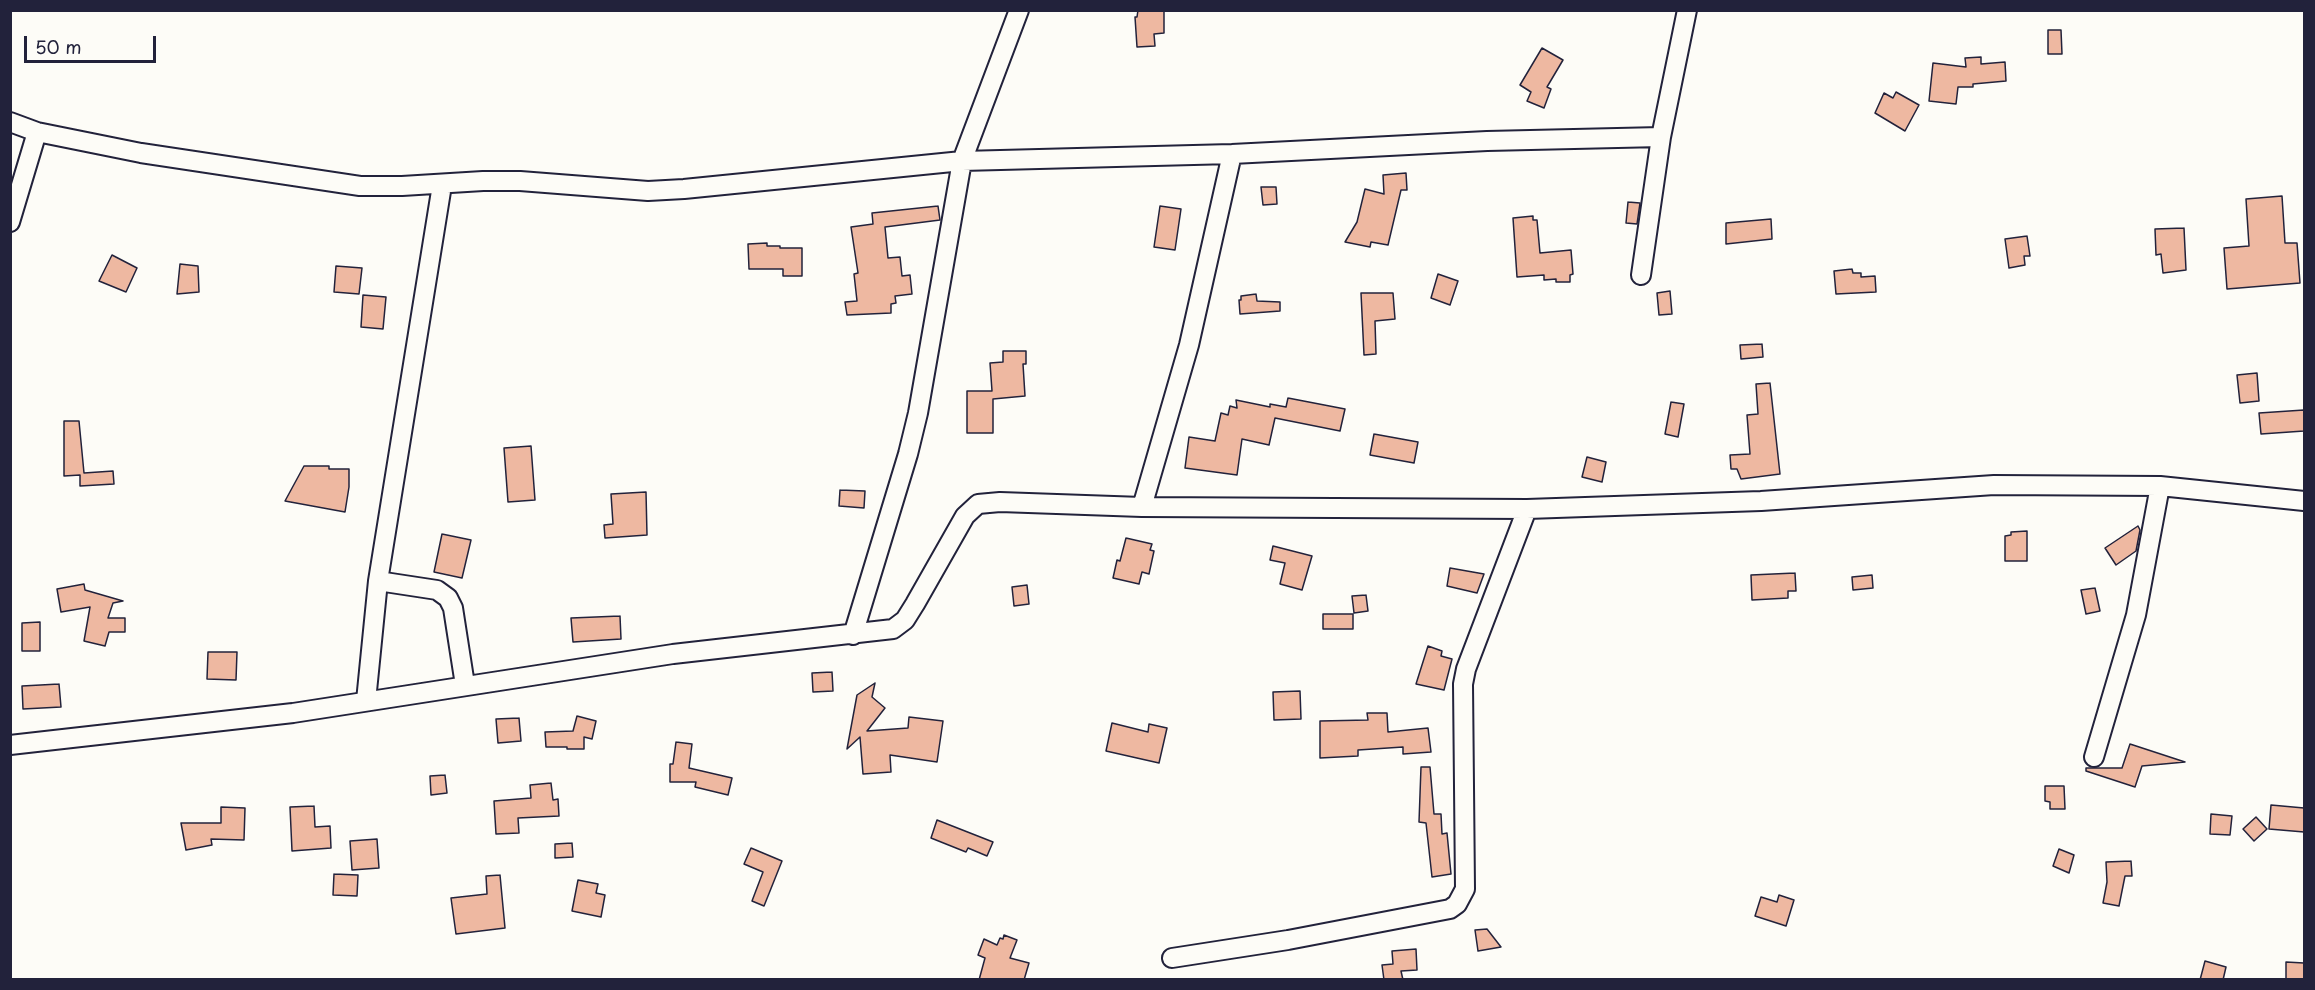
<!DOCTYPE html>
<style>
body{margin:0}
#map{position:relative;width:2315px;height:990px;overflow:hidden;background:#fdfcf7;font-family:"Playpen Sans",sans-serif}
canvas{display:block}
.frame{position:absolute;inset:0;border:12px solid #22223b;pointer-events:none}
.scale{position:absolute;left:24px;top:36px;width:132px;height:27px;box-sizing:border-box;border:3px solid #22223b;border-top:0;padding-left:8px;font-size:18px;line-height:21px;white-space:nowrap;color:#22223b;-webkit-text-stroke:4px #fdfcf7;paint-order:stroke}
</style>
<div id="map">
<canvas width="2315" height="990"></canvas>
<div class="frame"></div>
<div class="scale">50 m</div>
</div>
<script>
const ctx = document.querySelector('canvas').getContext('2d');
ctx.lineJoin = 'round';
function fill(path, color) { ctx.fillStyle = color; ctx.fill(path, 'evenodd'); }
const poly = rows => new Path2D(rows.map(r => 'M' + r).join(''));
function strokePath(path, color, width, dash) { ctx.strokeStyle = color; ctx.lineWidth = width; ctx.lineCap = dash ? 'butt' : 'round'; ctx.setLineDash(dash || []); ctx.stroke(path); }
const building = poly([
 [1138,10,1164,10,1164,33,1154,34,1155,46,1137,47,1135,17,1137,17,1138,10],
 [2048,30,2061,30,2062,54,2048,54,2048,30],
 [1542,48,1563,60,1547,87,1551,89,1544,108,1527,101,1531,92,1520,85,1542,48],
 [1981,57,1981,64,2005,62,2006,81,1973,84,1973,87,1958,87,1956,104,1929,101,1933,63,1966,67,1965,58,1981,57],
 [1896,92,1919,105,1905,131,1875,113,1884,93,1893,98,1896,92],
 [1406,173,1407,190,1401,190,1388,245,1371,242,1370,247,1345,242,1357,222,1365,189,1384,194,1383,175,1406,173],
 [1261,187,1276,187,1277,204,1263,205,1261,187],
 [2282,196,2285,243,2297,243,2300,283,2227,289,2224,248,2249,246,2246,199,2282,196],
 [1628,202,1640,203,1637,224,1626,223,1628,202],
 [938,206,940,220,885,227,888,258,900,257,902,276,910,275,912,294,895,296,896,303,891,304,891,313,847,315,845,302,857,301,854,274,858,273,851,227,873,224,872,213,938,206],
 [1160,206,1181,209,1175,250,1154,247,1160,206],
 [1533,216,1533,220,1537,220,1540,253,1571,250,1573,274,1570,275,1570,282,1556,282,1556,279,1544,280,1544,275,1517,277,1513,218,1533,216],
 [1771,219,1772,239,1726,244,1726,223,1771,219],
 [2184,228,2186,270,2163,273,2161,254,2156,255,2155,229,2184,228],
 [2027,236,2030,256,2024,256,2025,265,2009,268,2005,239,2027,236],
 [767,243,767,246,780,246,780,248,802,248,802,276,783,276,783,269,749,269,748,244,767,243],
 [112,255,137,268,126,292,99,281,112,255],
 [180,264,198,266,199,292,177,294,180,264],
 [336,266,362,268,359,294,334,292,336,266],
 [1852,269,1853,273,1861,273,1861,277,1875,276,1876,292,1836,294,1834,271,1852,269],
 [1438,274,1458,281,1450,305,1431,298,1438,274],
 [1670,291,1672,314,1659,315,1657,293,1670,291],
 [1361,293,1393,293,1395,319,1375,321,1376,354,1364,355,1361,293],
 [1256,294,1257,301,1280,302,1280,311,1240,314,1239,300,1241,300,1241,296,1256,294],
 [363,295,386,297,383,329,361,327,363,295],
 [1762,344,1763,357,1741,359,1740,345,1762,344],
 [1003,351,1026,351,1026,364,1023,364,1025,396,993,399,993,433,967,433,967,391,992,391,990,363,1003,362,1003,351],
 [2257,373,2259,401,2240,403,2237,375,2257,373],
 [1770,383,1780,474,1741,479,1737,469,1731,469,1730,455,1750,454,1747,415,1758,414,1756,384,1770,383],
 [1288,398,1345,409,1340,431,1275,418,1269,445,1242,439,1237,475,1185,468,1189,437,1215,441,1221,413,1228,415,1230,406,1237,408,1236,400,1270,407,1270,404,1286,407,1288,398],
 [1671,402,1684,404,1678,437,1665,434,1671,402],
 [2304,410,2304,431,2261,434,2259,413,2304,410],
 [64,421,79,421,84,473,113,471,114,484,80,486,80,475,64,476,64,421],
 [1374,434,1418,442,1414,463,1370,455,1374,434],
 [531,446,535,500,508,502,504,448,531,446],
 [1587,457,1606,462,1602,482,1582,477,1587,457],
 [304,466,329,466,329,469,349,469,349,487,345,512,285,501,304,466],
 [840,490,865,491,864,508,839,506,840,490],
 [646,492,647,535,605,538,604,525,613,524,611,494,646,492],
 [2138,526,2140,530,2136,551,2116,565,2105,548,2138,526],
 [2027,531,2027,561,2005,561,2005,536,2011,535,2011,532,2027,531],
 [442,534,471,540,462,578,434,572,442,534],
 [1126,538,1152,544,1150,550,1154,551,1149,574,1142,572,1139,584,1113,578,1117,560,1120,561,1126,538],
 [1273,546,1312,556,1302,590,1280,584,1285,563,1270,560,1273,546],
 [1450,568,1484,574,1477,593,1447,586,1450,568],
 [1795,573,1796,591,1788,591,1788,598,1752,600,1751,575,1795,573],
 [1872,575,1873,588,1853,590,1852,577,1872,575],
 [84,584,85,590,123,601,113,603,108,618,125,618,125,632,109,632,105,646,84,641,90,607,61,612,57,589,84,584],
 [1027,585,1029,604,1014,606,1012,587,1027,585],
 [2095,588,2100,611,2086,614,2081,590,2095,588],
 [1366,595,1368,611,1354,613,1352,596,1366,595],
 [1323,614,1353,614,1353,629,1323,629,1323,614],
 [620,616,621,639,573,642,571,618,620,616],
 [40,622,40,651,22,651,22,623,40,622],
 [1428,646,1442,651,1441,656,1452,659,1444,690,1416,684,1428,646],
 [208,652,237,652,236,680,207,679,208,652],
 [832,672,833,691,813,692,812,673,832,672],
 [875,683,872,697,885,708,867,731,908,728,909,717,943,721,937,762,890,755,891,772,863,774,860,737,847,749,857,695,875,683],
 [59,684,61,707,23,709,22,686,59,684],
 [1300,691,1301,719,1274,720,1273,692,1300,691],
 [1367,713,1387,713,1388,732,1428,728,1431,752,1403,754,1403,747,1358,750,1358,756,1320,758,1320,721,1368,720,1367,713],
 [577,716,596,721,592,739,584,737,584,749,567,749,567,747,546,747,545,732,573,731,577,716],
 [519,718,521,741,498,743,496,719,519,718],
 [1112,723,1148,732,1149,724,1167,728,1159,763,1106,751,1112,723],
 [676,742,692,744,689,768,732,778,728,795,695,787,696,782,670,782,670,764,673,764,676,742],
 [2130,744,2185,762,2142,766,2135,787,2086,771,2086,768,2122,768,2130,744],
 [1421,767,1430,767,1434,814,1441,814,1442,834,1447,833,1451,874,1432,877,1426,823,1419,822,1421,767],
 [445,775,447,793,431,795,430,776,445,775],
 [551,783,553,800,558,799,559,816,518,818,519,833,496,834,494,801,531,798,530,785,551,783],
 [2045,786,2064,786,2065,809,2050,809,2050,802,2045,801,2045,786],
 [2271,805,2304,808,2304,832,2269,829,2271,805],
 [314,806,315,827,330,826,331,848,292,851,290,807,314,806],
 [221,807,245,808,244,840,211,839,212,845,186,850,181,823,221,823,221,807],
 [2211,814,2232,816,2230,835,2210,834,2211,814],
 [2256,817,2267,829,2254,841,2243,829,2256,817],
 [937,820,993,842,987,856,968,848,966,852,931,838,937,820],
 [377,839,379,868,352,870,350,841,377,839],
 [572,843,573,857,555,858,555,844,572,843],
 [751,848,782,861,764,906,752,901,763,872,744,864,751,848],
 [2059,849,2074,855,2069,873,2053,866,2059,849],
 [2131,861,2132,876,2125,876,2119,906,2103,903,2107,882,2106,862,2131,861],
 [334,874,358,875,357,896,333,895,334,874],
 [500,875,505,928,456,934,451,898,487,894,486,876,500,875],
 [578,880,598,884,596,893,605,895,601,917,572,911,578,880],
 [1779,895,1794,900,1786,926,1755,916,1761,897,1777,902,1779,895],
 [1487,929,1501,947,1478,951,1475,930,1487,929],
 [1004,935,1017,940,1010,958,1029,963,1024,980,979,980,985,958,978,955,984,939,997,945,1000,938,1003,939,1004,935],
 [1416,949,1417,970,1401,971,1403,980,1384,980,1382,965,1393,964,1392,951,1416,949],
 [2205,961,2226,967,2223,980,2200,980,2205,961],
 [2286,962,2304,963,2304,980,2286,980,2286,962]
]);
const street = poly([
 [10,122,37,132,141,153,360,186,402,186,483,181,520,181,648,191,684,189,962,161,1232,154,1487,141,1661,137],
 [10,222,37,132],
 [1641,275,1661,137,1687,10],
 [1142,507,1189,345,1232,154],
 [378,581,437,590,448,598,453,608,465,685],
 [853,635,908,454,918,413,962,161,1019,10],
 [366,701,378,581,442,185],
 [10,745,293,713,673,654,893,629,905,620,915,604,965,516,978,504,1000,502,1142,507,1527,509,1761,501,1994,485,2160,486,2304,501],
 [2094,757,2136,615,2160,486],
 [1172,958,1288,940,1450,909,1457,904,1465,889,1463,684,1466,669,1527,509]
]);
fill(building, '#eeb8a1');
strokePath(building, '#22223b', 1.5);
strokePath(street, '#22223b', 22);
strokePath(street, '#fdfcf7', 18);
</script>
